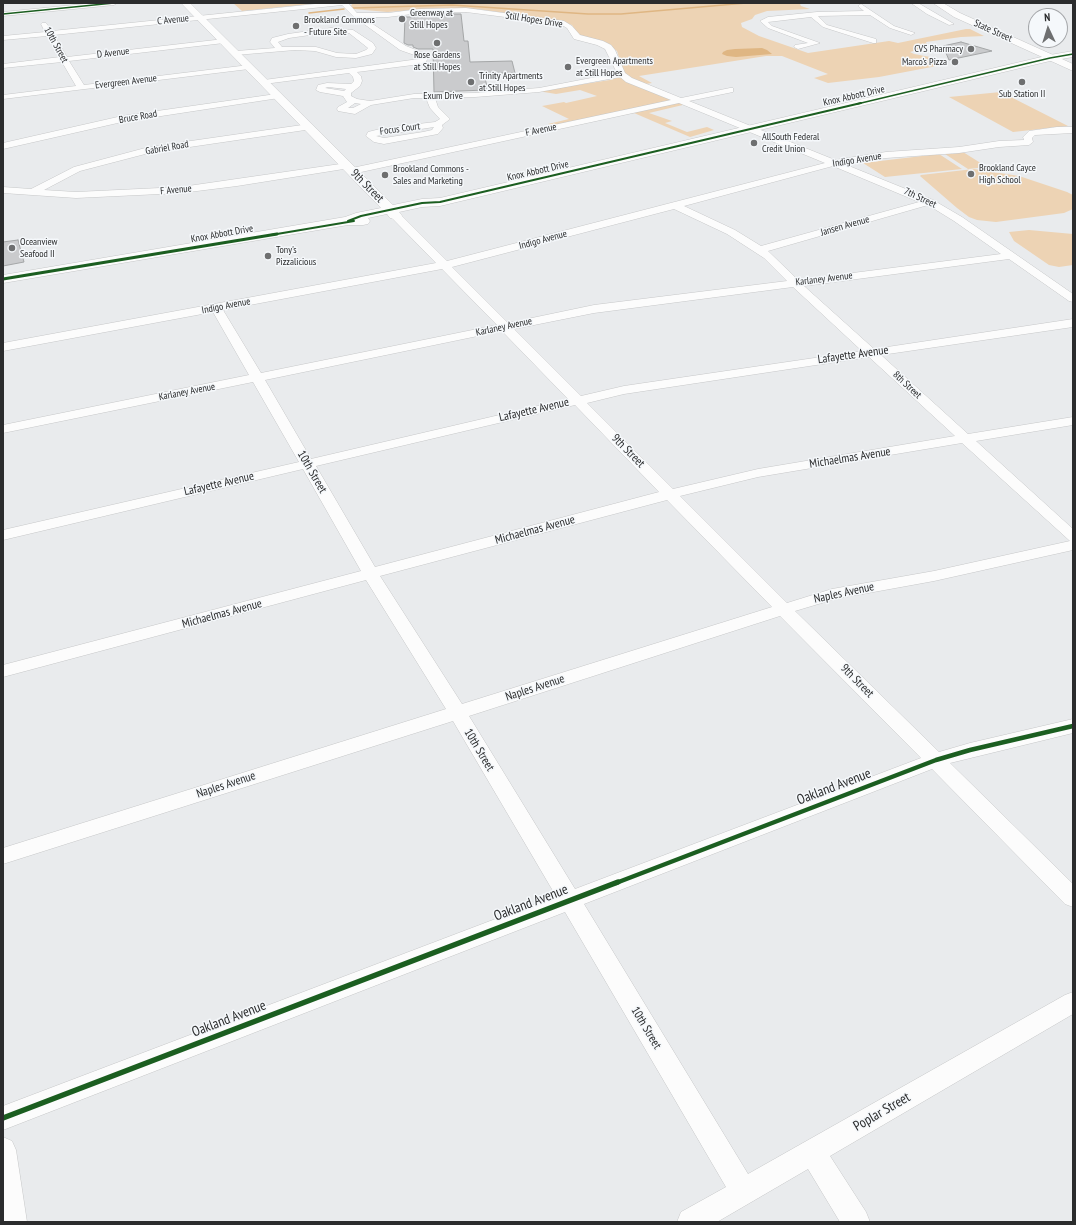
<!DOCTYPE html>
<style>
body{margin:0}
#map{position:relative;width:1076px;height:1225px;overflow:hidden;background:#e9ebed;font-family:"PT Sans Narrow",sans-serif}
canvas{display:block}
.frame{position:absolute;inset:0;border:4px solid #2b2c2d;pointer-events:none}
.north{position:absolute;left:1028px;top:8px;width:40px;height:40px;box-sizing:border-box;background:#f5f8fb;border:1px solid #a4a6a9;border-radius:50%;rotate:356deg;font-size:11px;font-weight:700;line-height:16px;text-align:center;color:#2b2c2d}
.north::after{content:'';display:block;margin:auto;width:14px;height:18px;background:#6e6f70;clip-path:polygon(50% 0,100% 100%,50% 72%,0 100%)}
</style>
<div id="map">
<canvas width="1076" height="1225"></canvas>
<div class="frame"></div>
<div class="north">N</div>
</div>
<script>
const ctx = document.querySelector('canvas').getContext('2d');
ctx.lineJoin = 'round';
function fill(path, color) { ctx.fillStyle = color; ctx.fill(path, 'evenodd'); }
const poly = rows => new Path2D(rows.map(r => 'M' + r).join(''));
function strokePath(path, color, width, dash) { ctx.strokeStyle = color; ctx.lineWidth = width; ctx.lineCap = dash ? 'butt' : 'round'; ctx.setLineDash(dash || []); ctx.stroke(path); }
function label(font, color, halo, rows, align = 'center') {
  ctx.font = font + ' "PT Sans Narrow",sans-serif'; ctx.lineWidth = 3; ctx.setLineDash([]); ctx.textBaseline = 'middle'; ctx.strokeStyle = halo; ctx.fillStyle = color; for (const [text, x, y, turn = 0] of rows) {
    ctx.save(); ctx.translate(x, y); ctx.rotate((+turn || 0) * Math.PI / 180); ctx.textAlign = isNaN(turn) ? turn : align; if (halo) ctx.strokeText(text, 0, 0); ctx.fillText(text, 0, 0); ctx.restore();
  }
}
const green = poly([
 [233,3,322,3,242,11],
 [364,3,801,3,800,4,801,6,810,9,767,11,755,15,752,19,741,23,742,27,759,36,808,53,889,41,898,43,966,29,970,29,984,36,961,37,926,42,928,47,910,52,914,54,930,57,942,65,879,77,828,83,814,78,828,74,782,56,766,56,639,76,652,83,646,84,627,77,624,74,617,51,611,47,578,36,572,25,560,21,477,9,431,9,387,12,354,9,351,6,352,4],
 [623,76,687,104,649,113,672,121,665,123,687,132,707,127,714,130,690,137,634,113,556,127,548,124,569,119,542,106,564,102,566,103,597,96,580,90,556,94,538,91,610,80],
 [1001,92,1068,126,1013,132,949,97],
 [963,152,987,167,968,169,945,154],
 [939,154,962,169,885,177,863,163],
 [974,169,1019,176,1067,192,1073,195,1073,209,1064,213,996,222,977,220,969,217,957,208,920,176,921,175],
 [1029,230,1073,234,1073,265,1059,267,1049,265,1014,241,1009,232]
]);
const water = poly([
 [762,48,767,50,772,54,736,57,727,56,722,54,723,52,727,50,735,49]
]);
const stream = poly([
 [353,8,452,5,588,14,621,14,746,3],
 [309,13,344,9]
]);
const building = poly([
 [420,14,461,14,464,41,468,41,470,62,512,61,515,73,484,73,487,87,486,87,486,90,434,92,433,49,418,49,413,47,413,45,408,45,404,43,405,17,417,17,417,15,420,14],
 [961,42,992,51,949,60,943,46,961,42],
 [18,240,24,262,3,266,3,242,18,240]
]);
const minor = poly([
 [94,3,117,3,114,5,3,16,3,12,94,3],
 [325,3,348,3,357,13,388,13,420,9,466,8,564,21,572,26,580,35,603,41,611,45,615,50,625,73,632,78,681,98,730,88,733,88,733,92,689,101,835,160,886,152,959,147,999,141,1024,140,1023,137,1029,131,1057,127,1073,127,1073,133,1035,135,1032,138,1033,142,1029,145,999,147,959,153,886,158,844,164,933,200,962,217,1073,294,1073,302,1069,301,1009,259,804,286,874,349,1073,319,1073,327,881,355,968,434,1073,417,1073,425,976,441,1073,529,1073,550,934,581,835,599,795,611,939,752,970,743,1073,719,1073,733,950,763,1073,884,1073,907,1065,904,932,769,584,904,748,1174,1065,995,1073,992,1073,1014,830,1156,866,1212,870,1222,840,1222,808,1169,717,1222,677,1222,681,1212,726,1187,565,912,3,1130,3,1106,556,896,453,721,3,864,3,848,446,709,366,580,3,677,3,665,361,571,303,469,3,540,3,530,299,462,253,382,3,433,3,425,249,375,213,312,3,351,3,343,436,263,391,217,390,215,395,212,399,213,447,261,825,163,679,103,352,174,349,173,347,171,349,169,352,168,671,100,626,82,620,77,539,92,475,97,435,98,438,107,450,119,442,125,443,128,438,134,384,144,374,142,366,136,368,132,384,128,435,122,440,119,430,108,426,98,414,98,371,105,355,114,338,111,337,109,338,107,347,102,343,96,320,92,316,90,318,85,327,83,351,84,354,81,353,77,349,73,264,84,260,82,264,80,419,59,420,57,400,50,353,16,342,5,54,35,67,57,224,39,228,41,224,43,69,61,84,85,249,65,253,67,249,69,3,99,3,95,76,86,62,62,3,68,3,64,60,57,47,36,3,40,3,36,45,32,41,24,42,23,46,23,52,31,325,3],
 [466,12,560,24,567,28,574,39,597,45,605,49,617,73,539,88,475,93,414,94,370,101,357,99,351,96,351,93,360,86,362,81,361,76,357,72,421,64,426,62,428,57,426,54,406,46,362,17,388,17,420,13,466,12],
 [328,87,346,89,344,91,325,88,328,87],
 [355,103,361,104,353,108,348,108,355,103],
 [434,127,432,130,423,132,384,138,376,136,434,127],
 [833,166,919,202,761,246,735,230,684,206,833,166],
 [928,205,954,221,1001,254,798,280,768,251,928,205],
 [674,209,727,234,764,258,787,281,594,305,508,323,452,267,674,209],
 [442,269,497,325,261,373,223,310,442,269],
 [793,287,862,351,624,386,581,396,514,329,594,313,793,287],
 [502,331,568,399,311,459,265,380,502,331],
 [869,357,955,436,758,469,673,489,587,403,624,394,869,357],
 [575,405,659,492,375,567,316,466,575,405],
 [962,443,1070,541,934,571,832,589,787,603,680,496,758,477,962,443],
 [667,500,772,607,462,704,380,576,667,500],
 [780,616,921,758,575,889,469,716,780,616],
 [911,3,918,3,954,24,949,25,927,14,911,3],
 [861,4,894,26,915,33,911,35,890,28,870,15,818,16,827,25,876,39,876,43,873,43,823,27,811,17,768,22,772,26,820,43,798,49,794,47,795,45,808,43,768,28,760,21,768,17,817,12,864,11,858,6,861,4],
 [331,28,353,30,373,43,376,48,372,54,356,58,336,57,315,51,295,50,236,55,232,53,236,51,275,48,270,42,272,38,288,34,331,28],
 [331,32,349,33,368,48,366,50,356,54,337,53,316,47,282,47,278,42,289,38,331,32],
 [276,94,279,94,279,98,122,122,3,149,3,143,122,116,276,94],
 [309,124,313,127,312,129,149,153,80,171,44,190,76,192,181,187,347,163,352,166,350,168,237,186,181,193,76,198,3,193,3,187,31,189,74,167,149,147,309,124],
 [3,1137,12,1141,16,1150,27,1222,3,1222,3,1137]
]);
const secondary = poly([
 [933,3,943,3,960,13,1073,64,1073,71,954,17,933,3]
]);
const primary = poly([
 [181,3,190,3,393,205,422,199,440,198,1050,55,1073,51,1073,57,1050,61,440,206,422,207,399,212,402,215,400,218,395,219,390,218,387,214,368,218,370,221,368,224,363,225,348,225,3,283,3,275,345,217,356,213,381,208,181,3]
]);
const cyclewayFar4 = poly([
 [3,14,114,3],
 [857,104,1050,58,1073,54]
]);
const cyclewayFar3 = poly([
 [348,221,361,216,422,203,440,202,861,103],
 [271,235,354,221]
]);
const cyclewayFar2 = poly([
 [3,279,277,234]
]);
const cyclewayFar1 = poly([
 [616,883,936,760,970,750,1073,726]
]);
const cycleway = poly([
 [3,1118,618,882]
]);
const markers = [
 [402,19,4,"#6e6f70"],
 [296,26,4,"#6e6f70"],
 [437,43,4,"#6e6f70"],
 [971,49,4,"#6e6f70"],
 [955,62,4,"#6e6f70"],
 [568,67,4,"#6e6f70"],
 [471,82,4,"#6e6f70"],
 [1022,82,4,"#6e6f70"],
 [754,143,4,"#6e6f70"],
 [971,174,4,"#6e6f70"],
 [385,175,4,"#6e6f70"],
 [12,248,4,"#6e6f70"],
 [268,256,4,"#6e6f70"]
];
const farPoinames = [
 ["Greenway at",410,13],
 ["Still Hopes",410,25],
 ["Brookland Commons",304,20],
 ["- Future Site",304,32],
 ["CVS Pharmacy",963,49,"right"],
 ["Rose Gardens",437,55,"center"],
 ["at Still Hopes",437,67,"center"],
 ["Evergreen Apartments",576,61],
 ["at Still Hopes",576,73],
 ["Marco's Pizza",947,62,"right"],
 ["Trinity Apartments",479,76],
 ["at Still Hopes",479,88],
 ["Sub Station II",1022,94,"center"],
 ["AllSouth Federal",762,137],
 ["Credit Union",762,149],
 ["Brookland Cayce",979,168],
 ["High School",979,180],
 ["Brookland Commons -",393,169],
 ["Sales and Marketing",393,181],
 ["Oceanview",20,242],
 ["Seafood II",20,254],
 ["Tony's",276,250],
 ["Pizzalicious",276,262]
];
const farStreetnames = [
 ["C Avenue",173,20,-6],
 ["Still Hopes Drive",534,20,9],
 ["State Street",993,31,24],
 ["10th Street",56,45,61],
 ["D Avenue",113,53,-7],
 ["Evergreen Avenue",126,82,-7],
 ["Exum Drive",443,96],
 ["Knox Abbott Drive",854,96,-13],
 ["Bruce Road",138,117,-10],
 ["Focus Court",400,129,-8],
 ["F Avenue",541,130,-12],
 ["Gabriel Road",167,148,-10],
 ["Indigo Avenue",857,160,-9],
 ["Knox Abbott Drive",538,171,-13],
 ["F Avenue",176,190,-5],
 ["7th Street",920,198,25],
 ["Jansen Avenue",845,226,-16],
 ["Knox Abbott Drive",222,234,-10],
 ["Indigo Avenue",543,240,-15],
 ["Karlaney Avenue",824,279,-7],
 ["Indigo Avenue",226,306,-11],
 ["Karlaney Avenue",504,327,-12],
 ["8th Street",907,385,43],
 ["Karlaney Avenue",187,392,-11]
];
const streetNames = [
 ["9th Street",367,186,45],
 ["Lafayette Avenue",853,355,-8],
 ["Lafayette Avenue",534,410,-13],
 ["9th Street",628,451,45],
 ["Michaelmas Avenue",850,458,-9],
 ["10th Street",312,472,60],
 ["Lafayette Avenue",219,484,-13],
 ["Michaelmas Avenue",535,530,-15],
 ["Naples Avenue",844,593,-12],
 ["Michaelmas Avenue",222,614,-15],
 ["9th Street",857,681,45],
 ["Naples Avenue",535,688,-18],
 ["10th Street",479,750,59],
 ["Naples Avenue",226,785,-18],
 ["10th Street",646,1028,59]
];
const nearStreetnames = [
 ["Oakland Avenue",834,787,-21],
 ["Oakland Avenue",531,903,-21],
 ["Oakland Avenue",229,1019,-21],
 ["Poplar Street",882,1112,-30]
];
fill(green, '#edd3b4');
fill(water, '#dfb683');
strokePath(stream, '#dfb683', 1.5);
fill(building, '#cacbcd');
strokePath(building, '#a4a6a7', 1);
strokePath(minor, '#c6c7c8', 1);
strokePath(secondary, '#c6c7c8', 1);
strokePath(primary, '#c6c7c8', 1);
fill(minor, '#fcfcfc');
fill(secondary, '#fcfcfc');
fill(primary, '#fcfcfc');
strokePath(cyclewayFar4, '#1b5e20', 1.5);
strokePath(cyclewayFar3, '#1b5e20', 2);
strokePath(cyclewayFar2, '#1b5e20', 3);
strokePath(cyclewayFar1, '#1b5e20', 4.5);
strokePath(cycleway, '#1b5e20', 5.5);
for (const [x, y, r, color] of markers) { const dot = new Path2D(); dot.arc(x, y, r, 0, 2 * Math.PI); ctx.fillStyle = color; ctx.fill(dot); strokePath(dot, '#f5f8fb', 1.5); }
label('10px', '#2b2c2d', '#f5f8fb', farPoinames, 'left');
label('10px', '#2b2c2d', '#f5f8fb', farStreetnames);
label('12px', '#2b2c2d', '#f5f8fb', streetNames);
label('14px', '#2b2c2d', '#f5f8fb', nearStreetnames);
</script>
